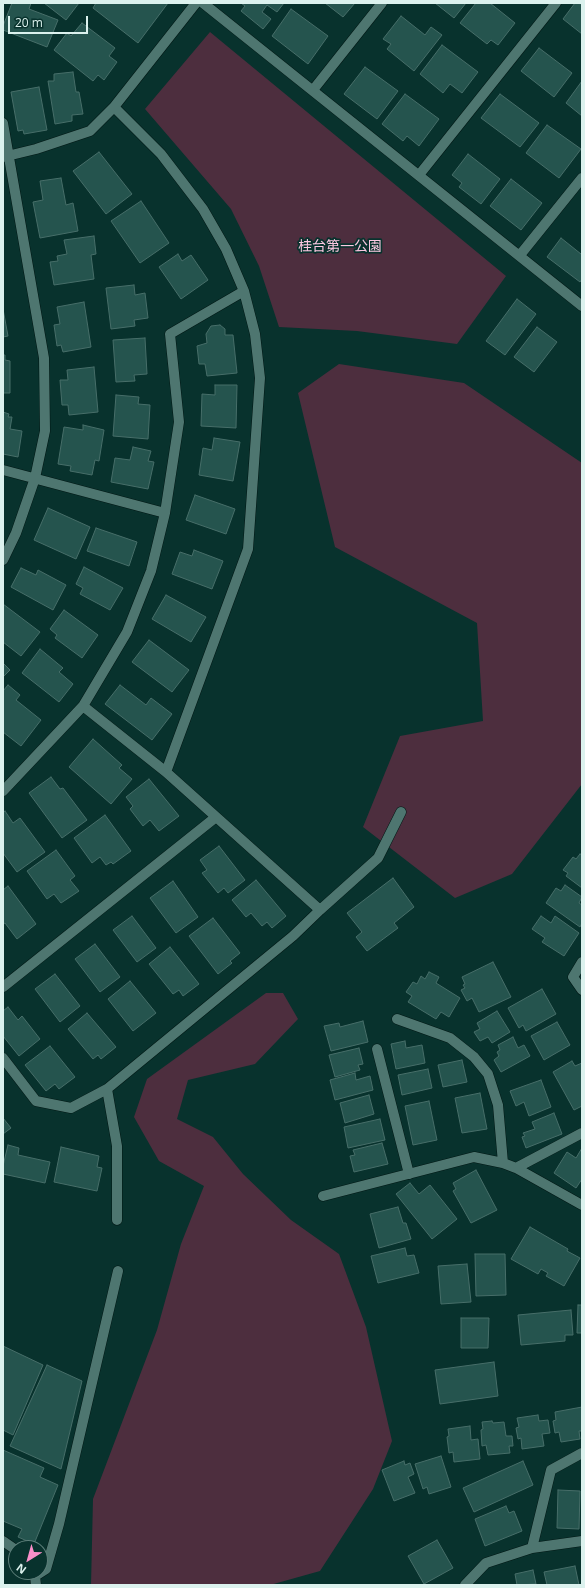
<!DOCTYPE html>
<meta charset="utf-8">
<style>
body{margin:0}
#map{position:relative;width:585px;height:1588px;overflow:hidden;background:#08322d;font-family:"Open Sans",sans-serif}
canvas{display:block}
.frame{position:absolute;inset:0;border:4px solid #dcf2ee;pointer-events:none}
.north{position:absolute;left:8px;top:1540px;width:40px;height:40px;box-sizing:border-box;background:#08322d;border:1px solid #5d7f7a;border-radius:50%;rotate:217deg;font-size:11px;font-weight:700;line-height:16px;text-align:center;color:#dcf2ee}
.north::after{content:'';display:block;margin:auto;width:14px;height:18px;background:#f98fc9;clip-path:polygon(50% 0,100% 100%,50% 72%,0 100%)}
.scale{position:absolute;left:8px;top:16px;width:80px;height:18px;box-sizing:border-box;border:2px solid #dcf2ee;border-top:0;padding-left:5px;font-size:12px;line-height:14px;white-space:nowrap;color:#dcf2ee;-webkit-text-stroke:3px #08322d;paint-order:stroke}
</style>
<div id="map">
<canvas width="585" height="1588"></canvas>
<div class="frame"></div>
<div class="north">N</div>
<div class="scale">20 m</div>
</div>
<script>
const ctx = document.querySelector('canvas').getContext('2d');
ctx.lineJoin = 'round';
function fill(path, color) { ctx.fillStyle = color; ctx.fill(path, 'evenodd'); }
const poly = rows => new Path2D(rows.map(r => 'M' + r).join(''));
function strokePath(path, color, width, dash) { ctx.strokeStyle = color; ctx.lineWidth = width; ctx.lineCap = dash ? 'butt' : 'round'; ctx.setLineDash(dash || []); ctx.stroke(path); }
function label(font, color, halo, rows, align = 'center') {
  ctx.font = font + ' "Open Sans","Noto Sans JP",sans-serif'; ctx.lineWidth = 3.5; ctx.setLineDash([]); ctx.textBaseline = 'middle'; ctx.strokeStyle = halo; ctx.fillStyle = color; for (const [text, x, y, turn = 0] of rows) {
    ctx.save(); ctx.translate(x, y); ctx.rotate((+turn || 0) * Math.PI / 180); ctx.textAlign = isNaN(turn) ? turn : align; if (halo) ctx.strokeText(text, 0, 0); ctx.fillText(text, 0, 0); ctx.restore();
  }
}
const green = poly([
 [210,32,506,276,457,344,357,331,279,327,259,266,231,209,145,109],
 [339,364,464,383,582,463,582,784,512,874,455,898,363,827,400,736,483,721,477,623,335,547,298,393],
 [266,993,283,993,298,1019,255,1064,188,1080,177,1119,213,1137,243,1174,291,1220,339,1254,366,1327,392,1441,373,1489,320,1571,270,1585,91,1585,93,1499,157,1330,181,1244,204,1186,159,1161,134,1117,147,1079]
]);
const building = poly([
 [12,3,31,3,29,9,58,20,47,47,3,30,3,26,12,3],
 [44,3,79,3,66,20,44,3],
 [96,3,168,3,138,43,93,8,96,3],
 [241,3,284,3,277,12,267,5,262,12,271,19,263,29,241,11,245,6,241,3],
 [325,3,355,3,343,17,325,3],
 [435,3,466,3,454,18,435,3],
 [476,3,490,3,515,23,498,45,491,40,487,44,460,23,476,3],
 [575,3,582,4,582,34,563,19,575,3],
 [291,9,328,36,308,64,272,36,291,9],
 [401,16,425,35,431,27,442,35,414,71,387,49,391,44,383,39,401,16],
 [82,23,115,48,109,56,117,62,104,80,98,75,93,81,54,50,67,33,71,36,82,23],
 [442,45,478,72,462,93,450,84,443,93,420,74,442,45],
 [539,48,572,73,554,97,521,71,539,48],
 [365,67,398,91,377,119,344,94,365,67],
 [73,72,76,92,79,92,83,114,72,115,72,121,55,124,48,81,54,81,54,74,73,72],
 [582,81,582,116,566,103,582,81],
 [39,87,47,130,24,134,23,130,18,131,11,92,39,87],
 [405,94,439,119,419,146,407,136,403,141,382,124,405,94],
 [500,94,539,123,520,147,481,118,500,94],
 [547,125,581,149,559,178,526,153,547,125],
 [99,152,132,194,106,214,73,171,99,152],
 [468,154,500,179,481,204,459,187,462,183,452,175,468,154],
 [61,178,66,205,73,203,78,231,40,238,33,202,43,200,40,181,61,178],
 [511,179,542,203,521,230,490,206,511,179],
 [141,201,169,243,140,263,111,221,141,201],
 [94,236,96,254,91,255,94,279,54,285,50,262,58,261,57,256,67,254,64,240,94,236],
 [561,238,581,254,582,253,582,279,580,282,547,257,561,238],
 [178,254,182,261,191,255,208,280,181,299,159,267,178,254],
 [134,285,135,295,145,293,148,318,134,320,135,326,111,329,106,288,134,285],
 [517,299,536,314,505,355,486,341,517,299],
 [84,302,91,347,63,352,61,345,57,346,54,325,60,324,57,307,84,302],
 [3,309,8,336,3,337,3,309],
 [220,325,225,329,225,335,233,335,237,373,207,376,205,364,199,364,197,346,207,343,206,334,211,326,220,325],
 [537,327,557,342,534,372,514,357,537,327],
 [145,338,147,374,134,375,135,381,116,382,113,340,145,338],
 [3,355,5,355,5,360,10,361,10,393,3,393,3,355],
 [94,367,98,412,69,415,68,405,62,405,60,380,68,380,67,370,94,367],
 [215,385,237,385,236,428,201,426,202,394,215,395,215,385],
 [116,395,139,397,138,404,150,405,148,439,113,436,116,395],
 [3,412,9,414,8,417,12,417,10,429,22,431,18,457,3,454,3,412],
 [83,425,104,430,99,461,95,460,92,475,70,471,71,466,58,464,64,427,83,430,83,425],
 [214,438,240,442,233,481,199,475,203,448,212,450,214,438],
 [133,447,151,451,148,461,154,462,148,489,111,482,115,458,130,460,133,447],
 [195,495,235,509,226,534,186,520,195,495],
 [48,508,90,527,76,559,34,540,48,508],
 [96,528,137,542,129,566,87,551,96,528],
 [194,550,223,561,212,589,172,574,180,552,192,556,194,550],
 [84,567,123,588,110,610,80,594,83,588,76,584,84,567],
 [21,568,36,575,38,570,66,585,53,610,11,587,21,568],
 [166,595,206,617,191,642,152,619,166,595],
 [3,604,40,632,21,656,3,642,3,604],
 [64,610,98,635,82,658,55,638,57,635,50,629,64,610],
 [149,640,189,670,172,692,132,662,149,640],
 [40,649,63,668,59,672,73,684,59,702,22,673,40,649],
 [3,663,10,670,3,677,3,663],
 [8,685,20,695,16,700,41,720,21,746,3,732,3,691,8,685],
 [120,685,146,705,151,698,172,714,152,740,105,704,120,685],
 [93,739,122,765,119,768,132,779,111,804,69,767,93,739],
 [51,777,60,789,63,788,87,820,62,838,29,793,51,777],
 [149,779,179,816,159,831,150,820,143,826,130,809,133,806,126,797,149,779],
 [5,811,13,823,20,818,45,852,17,872,3,853,3,813,5,811],
 [105,815,131,851,113,864,111,862,106,865,100,857,92,863,74,838,105,815],
 [219,846,245,880,228,893,224,888,218,893,202,873,207,870,200,860,219,846],
 [56,850,75,876,70,880,79,891,61,903,54,894,47,899,27,871,56,850],
 [580,854,582,855,582,888,566,876,568,873,563,870,573,857,576,859,580,854],
 [393,878,414,907,394,923,398,928,367,951,356,937,362,932,347,913,393,878],
 [256,880,286,916,272,928,267,922,262,926,251,913,246,917,232,900,256,880],
 [173,881,198,917,176,933,150,898,173,881],
 [565,885,582,897,579,903,582,905,582,923,580,927,546,903,556,888,561,891,565,885],
 [8,886,36,924,17,939,5,923,3,924,3,890,8,886],
 [132,916,156,948,137,962,113,930,132,916],
 [541,916,551,923,555,916,579,933,564,956,542,942,545,938,532,929,541,916],
 [213,918,240,953,230,961,232,963,218,974,189,936,213,918],
 [95,944,120,977,100,992,75,959,95,944],
 [170,947,199,984,183,996,179,990,173,994,149,964,170,947],
 [493,962,511,997,479,1012,472,998,467,1001,461,990,465,988,463,985,465,984,462,977,493,962],
 [429,972,439,977,436,983,460,998,449,1017,441,1012,436,1019,408,1002,412,996,406,992,413,982,417,984,421,976,425,979,429,972],
 [55,974,80,1006,60,1022,35,989,55,974],
 [130,981,156,1013,133,1031,108,999,130,981],
 [542,989,556,1014,526,1031,523,1025,519,1028,508,1008,542,989],
 [8,1007,18,1020,22,1016,40,1039,19,1056,3,1036,3,1011,8,1007],
 [497,1011,510,1032,492,1043,488,1037,480,1041,474,1032,480,1029,477,1023,497,1011],
 [87,1013,116,1047,101,1059,98,1055,93,1059,68,1029,87,1013],
 [363,1021,368,1042,331,1051,324,1026,339,1023,340,1027,363,1021],
 [557,1022,570,1045,544,1060,531,1036,557,1022],
 [513,1037,518,1048,524,1045,530,1056,501,1072,494,1060,499,1056,497,1052,500,1050,498,1045,513,1037],
 [405,1041,406,1048,422,1045,425,1063,396,1069,391,1044,405,1041],
 [50,1046,75,1077,59,1089,55,1084,46,1091,25,1065,50,1046],
 [359,1048,363,1064,358,1065,360,1070,335,1077,329,1055,359,1048],
 [462,1060,467,1082,443,1087,438,1065,462,1060],
 [572,1061,575,1066,582,1063,582,1106,574,1110,553,1072,572,1061],
 [428,1069,432,1088,402,1095,398,1075,428,1069],
 [355,1073,356,1080,370,1076,373,1090,335,1100,330,1080,355,1073],
 [541,1080,551,1107,529,1116,524,1102,516,1106,510,1091,541,1080],
 [480,1093,487,1129,462,1133,455,1098,480,1093],
 [369,1095,374,1114,345,1123,340,1103,369,1095],
 [429,1101,437,1140,413,1145,405,1106,429,1101],
 [554,1113,562,1134,526,1148,522,1137,525,1136,523,1133,535,1129,532,1122,554,1113],
 [3,1118,11,1128,3,1134,3,1118],
 [380,1119,385,1140,348,1148,344,1127,380,1119],
 [382,1143,388,1164,354,1172,350,1156,355,1155,353,1150,382,1143],
 [8,1145,19,1148,18,1155,50,1162,45,1183,3,1174,3,1166,8,1145],
 [61,1147,99,1156,97,1167,102,1168,97,1191,54,1182,61,1147],
 [582,1148,582,1179,576,1188,554,1173,567,1152,576,1158,582,1148],
 [476,1170,497,1210,471,1223,453,1191,456,1189,453,1183,476,1170],
 [410,1183,419,1194,430,1185,457,1219,432,1239,396,1194,410,1183],
 [398,1207,403,1223,406,1223,411,1239,379,1248,370,1214,398,1207],
 [530,1227,568,1249,567,1251,580,1258,564,1286,546,1276,548,1273,541,1269,538,1274,511,1259,530,1227],
 [405,1248,407,1256,414,1255,419,1273,378,1283,371,1256,405,1248],
 [475,1254,505,1254,506,1295,476,1296,475,1254],
 [467,1264,471,1302,441,1304,438,1266,467,1264],
 [578,1305,582,1305,582,1333,577,1333,578,1305],
 [571,1310,573,1335,565,1335,565,1341,521,1345,518,1315,571,1310],
 [461,1318,489,1318,488,1348,461,1348,461,1318],
 [3,1346,43,1365,13,1435,3,1430,3,1346],
 [494,1362,498,1396,440,1404,435,1370,494,1362],
 [47,1365,82,1381,61,1469,10,1446,47,1365],
 [582,1407,582,1431,579,1431,580,1439,561,1442,559,1432,555,1433,553,1421,556,1420,555,1412,582,1407],
 [538,1415,539,1421,548,1420,550,1433,542,1434,544,1446,522,1449,521,1438,518,1439,516,1428,519,1427,517,1418,538,1415],
 [492,1421,493,1423,504,1422,506,1436,512,1436,513,1446,509,1446,510,1453,488,1455,486,1445,482,1446,481,1430,483,1429,482,1422,492,1421],
 [470,1426,471,1440,478,1439,480,1459,454,1462,453,1452,449,1453,447,1437,449,1436,448,1429,470,1426],
 [3,1450,44,1468,40,1477,58,1485,34,1544,18,1537,22,1529,3,1521,3,1450],
 [441,1456,451,1487,429,1494,427,1487,423,1489,415,1464,441,1456],
 [404,1461,405,1465,410,1463,414,1474,408,1477,415,1493,394,1501,382,1470,404,1461],
 [523,1461,533,1485,474,1512,463,1488,523,1461],
 [558,1490,580,1491,579,1529,557,1528,558,1490],
 [506,1506,509,1513,514,1511,522,1531,485,1546,475,1519,506,1506],
 [437,1540,453,1568,424,1584,408,1556,437,1540],
 [575,1566,579,1585,547,1585,544,1572,575,1566],
 [533,1570,536,1584,517,1585,515,1574,533,1570]
]);
const service = poly([
 [377,1049,409,1174]
]);
const minor = poly([
 [203,3,582,306],
 [313,90,382,3],
 [3,123,44,358,45,431,35,478,16,533,3,560],
 [3,157,36,149,90,131,114,107,196,3],
 [419,175,556,3],
 [520,255,582,178],
 [3,470,165,513],
 [166,772,248,549,260,378,255,334,244,291],
 [3,791,83,706,127,632,151,571,165,513,179,422,170,334,244,291,226,249,203,209,161,154,114,107],
 [320,910,378,858,401,812],
 [582,962,573,977,582,990],
 [3,987,216,817],
 [397,1019,450,1038,474,1057,488,1074,498,1105,503,1163],
 [3,1058,36,1101,71,1108,107,1089,293,936,320,910,166,772,83,706],
 [107,1089,117,1146,117,1220],
 [516,1168,582,1133],
 [323,1196,474,1157,503,1163,516,1168,582,1205],
 [3,1541,16,1550],
 [532,1548,582,1541],
 [36,1585,35,1576,46,1569,59,1524,118,1271],
 [465,1585,486,1563,532,1548,551,1470,582,1453]
]);
const parkNames = [
 ["桂台第一公園",340,247]
];
fill(green, '#4d2e3e');
fill(building, '#25544e');
strokePath(building, '#476e69', 1);
strokePath(service, '#001815', 11);
strokePath(minor, '#001815', 11);
strokePath(service, '#4e7670', 10);
strokePath(minor, '#4e7670', 10);
label('14px', '#fbc8e1', '#08322d', parkNames);
</script>
